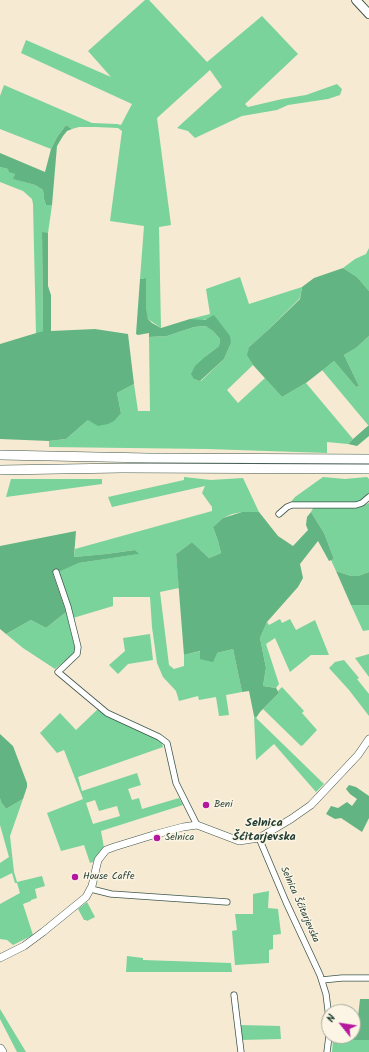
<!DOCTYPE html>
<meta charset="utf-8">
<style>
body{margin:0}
#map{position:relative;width:369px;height:1052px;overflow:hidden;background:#f6ead2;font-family:Kalam,sans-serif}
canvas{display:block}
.north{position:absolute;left:321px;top:1004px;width:40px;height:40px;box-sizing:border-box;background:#fcf5e5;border:1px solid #a4ab9e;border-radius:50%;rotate:300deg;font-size:11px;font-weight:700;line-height:16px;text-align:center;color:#1f3d34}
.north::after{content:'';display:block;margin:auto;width:14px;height:18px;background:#b5179e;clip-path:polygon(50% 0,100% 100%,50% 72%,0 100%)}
</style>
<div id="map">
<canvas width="369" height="1052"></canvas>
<div class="north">N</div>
</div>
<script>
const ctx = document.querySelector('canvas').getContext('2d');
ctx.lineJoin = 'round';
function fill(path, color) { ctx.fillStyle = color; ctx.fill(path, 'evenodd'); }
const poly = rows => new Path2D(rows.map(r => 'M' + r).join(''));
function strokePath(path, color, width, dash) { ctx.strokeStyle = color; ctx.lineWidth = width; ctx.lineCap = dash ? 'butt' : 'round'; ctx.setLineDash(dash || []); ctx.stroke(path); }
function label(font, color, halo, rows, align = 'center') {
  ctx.font = font + ' Kalam,sans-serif'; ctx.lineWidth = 3; ctx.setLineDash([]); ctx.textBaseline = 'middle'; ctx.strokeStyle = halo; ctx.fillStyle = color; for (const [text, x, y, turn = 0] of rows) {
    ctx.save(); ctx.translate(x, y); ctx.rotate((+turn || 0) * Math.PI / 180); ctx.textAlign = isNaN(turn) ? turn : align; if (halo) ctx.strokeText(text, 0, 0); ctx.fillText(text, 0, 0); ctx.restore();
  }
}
const green = poly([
 [145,0,149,0,207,62,262,16,298,54,245,104,248,107,282,99,306,95,337,84,342,89,340,95,328,99,288,105,277,110,242,116,195,138,188,131,177,128,222,87,210,70,157,118,171,225,159,227,161,328,148,319,145,309,145,278,140,279,144,226,110,221,122,131,118,128,96,127,79,127,72,129,66,125,57,137,51,149,0,129,0,96,4,85,92,123,117,124,121,125,132,104,21,53,26,40,111,77,88,51],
 [0,167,8,169,15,174,14,179,35,185,43,190,44,199,46,205,52,205,48,233,42,233,43,331,36,334,33,204,32,199,23,191,0,182],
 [369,248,369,291,357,277,343,268,355,259,366,254],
 [240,277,249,304,302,287,300,298,268,330,249,347,248,355,253,365,227,390,238,403,265,378,282,397,306,383,353,439,348,444,327,442,327,453,208,449,49,447,49,441,66,439,88,420,121,413,117,393,134,384,138,411,150,411,149,337,167,336,194,327,207,326,213,331,220,339,219,346,206,356,194,379,201,381,224,359,231,343,209,319,196,321,190,319,210,314,206,289],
 [369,336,369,425,368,425,322,370,334,361,356,387,359,386,344,355,356,348],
 [184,477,211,480,243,478,259,512,242,512,232,514,223,518,213,527,218,541,221,553,209,558,192,542,176,554,179,588,160,592,169,665,174,669,184,666,184,655,201,651,217,653,233,649,242,692,226,695,229,715,219,716,216,697,199,700,198,696,179,701,176,691,163,677,157,663,152,627,150,597,113,597,113,606,73,618,58,571,79,563,138,554,135,550,106,554,74,557,75,549,212,511,212,507,202,493,205,486,112,507,108,497,184,480],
 [323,477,345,479,367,477,369,479,369,493,359,502,290,503,295,497],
 [11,479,102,479,102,484,6,497],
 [369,503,369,572,358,576,351,576,336,571,331,560,334,559,324,533,311,512,313,508,362,506],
 [351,605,369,605,369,630,363,631],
 [66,612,75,649,75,653,55,669,23,648,6,634,31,620,46,628],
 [280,619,282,623,290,619,296,630,315,620,329,655,311,655,290,672,275,638,266,644,279,684,276,688,263,686,266,668,260,638,267,622,269,625],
 [150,634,153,660,128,664,118,674,109,665,125,651,123,638],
 [369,654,369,677,355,658],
 [344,660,359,678,357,679,369,694,369,716,349,690,329,668,335,662],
 [282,687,304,711,302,713,317,730,303,745,301,746,263,709,279,693,278,691],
 [98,709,124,724,161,740,163,747,78,777,82,791,137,773,141,785,128,789,132,800,139,798,142,809,179,798,183,805,101,831,104,848,98,854,93,862,90,863,84,845,61,851,47,813,83,799,64,750,57,753,40,733,60,713,76,730],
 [95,800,99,811,117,806,120,816,93,824,86,803],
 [254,716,324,784,316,792,274,744,256,760],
 [0,798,1,802,6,809,23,799,10,836,14,872,17,882,42,876,45,886,35,889,37,898,31,900,31,901,23,904,33,935,13,945,7,940,0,939,0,904,20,893,17,883,15,883,12,873,0,879,0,863,9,857,0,825],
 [269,891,268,908,278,909,281,934,273,935,273,949,269,950,269,963,235,965,232,931,237,930,235,914,253,914,253,894],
 [87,902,95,917,87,921,86,920,84,920,78,909],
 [127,956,143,958,143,960,231,963,232,972,126,972],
 [0,1009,26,1052,17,1052,0,1019],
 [239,1025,280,1026,281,1039,241,1040],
 [333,1040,369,1040,369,1052,332,1052]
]);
const forest = poly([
 [66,125,72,129,67,131,63,136,57,146,52,205,46,205,44,199,43,190,35,185,13,179,15,174,9,172,8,169,0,167,0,153,45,172,51,149,57,137],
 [42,232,48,233,48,286,51,295,51,331,95,329,128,334,134,384,117,393,121,413,114,421,108,424,98,426,88,420,66,439,49,441,0,439,0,344,43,331],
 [343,268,357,277,369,291,369,336,356,348,344,355,359,386,356,387,334,361,306,383,282,397,253,365,247,355,249,347,268,330,300,299,302,287,314,278],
 [146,278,146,309,148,319,152,323,161,328,190,319,205,320,214,315,230,336,231,343,224,359,200,381,194,379,191,374,195,366,206,356,219,346,220,339,213,331,206,326,194,327,167,336,149,337,149,333,138,335,136,334,140,279],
 [369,425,369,436,357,446,348,444,353,439],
 [242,512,259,512,278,536,293,546,308,530,306,525,307,517,311,512,324,533,334,559,329,561,318,541,300,564,303,578,298,587,267,622,260,638,266,668,263,686,276,688,279,693,260,712,256,718,254,716,249,691,242,692,233,649,217,653,213,662,200,659,200,651,184,655,176,554,192,542,209,558,221,553,218,541,213,527,223,518],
 [76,531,74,557,106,554,135,550,139,554,79,563,53,574,66,612,46,628,31,620,6,634,0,629,0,546],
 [336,571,351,576,358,576,369,572,369,605,351,605],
 [0,734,13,746,27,783,27,787,23,799,6,809,1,802,0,798],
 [349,785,356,787,369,796,369,818,362,832,341,818,335,819,326,814,331,806,338,808,347,802,352,806,357,799,350,794,346,789],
 [360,999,369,999,369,1040,341,1040,341,1036,353,1036,353,1017,358,1017]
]);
const minor = poly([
 [279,514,287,507,292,505,356,505,362,503,369,497],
 [56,572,68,607,78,647,77,654,58,672,107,713,159,737,167,743,176,783,197,825],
 [259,838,286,902,320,975,326,994,329,1018],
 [91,889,111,894,227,902],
 [322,980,342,978,369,978],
 [234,995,241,1052],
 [327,1052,329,1036]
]);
const tertiary = poly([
 [0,958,24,946,43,932,86,897,92,886,98,860,106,850,114,847,153,835,183,827,197,825,239,841,259,838,291,819,311,805,358,755,369,739]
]);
const secondary = poly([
 [356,0,369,14]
]);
const primary = poly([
 [0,455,149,458,369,459],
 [0,470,122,468,369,469],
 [0,1049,2,1052]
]);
const markers = [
 [206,805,4,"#b5179e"],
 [157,838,4,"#b5179e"],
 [75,877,4,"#b5179e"]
];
const poiNames = [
 ["Beni",214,805],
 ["Selnica",165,838],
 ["House Caffe",83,877]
];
const streetNames = [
 ["Selnica Šćitarjevska",299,905,66]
];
const quarterNames = [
 ["Selnica",264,824],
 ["Šćitarjevska",264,838]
];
fill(green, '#79d39a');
fill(forest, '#62b582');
strokePath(minor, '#3f574c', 7);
strokePath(tertiary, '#3f574c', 8);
strokePath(secondary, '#3f574c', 10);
strokePath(primary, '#3f574c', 10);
strokePath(minor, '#fff', 5.5);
strokePath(tertiary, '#fff', 7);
strokePath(secondary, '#fff', 8);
strokePath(primary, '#fff', 9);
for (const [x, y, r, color] of markers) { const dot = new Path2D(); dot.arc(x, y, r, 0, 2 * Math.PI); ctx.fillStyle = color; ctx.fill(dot); strokePath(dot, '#fcf5e5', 1.5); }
label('10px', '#1f3d34', '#fcf5e5', poiNames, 'left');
label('10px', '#1f3d34', '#fcf5e5', streetNames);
label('bold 12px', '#1f3d34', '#fcf5e5', quarterNames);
</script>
